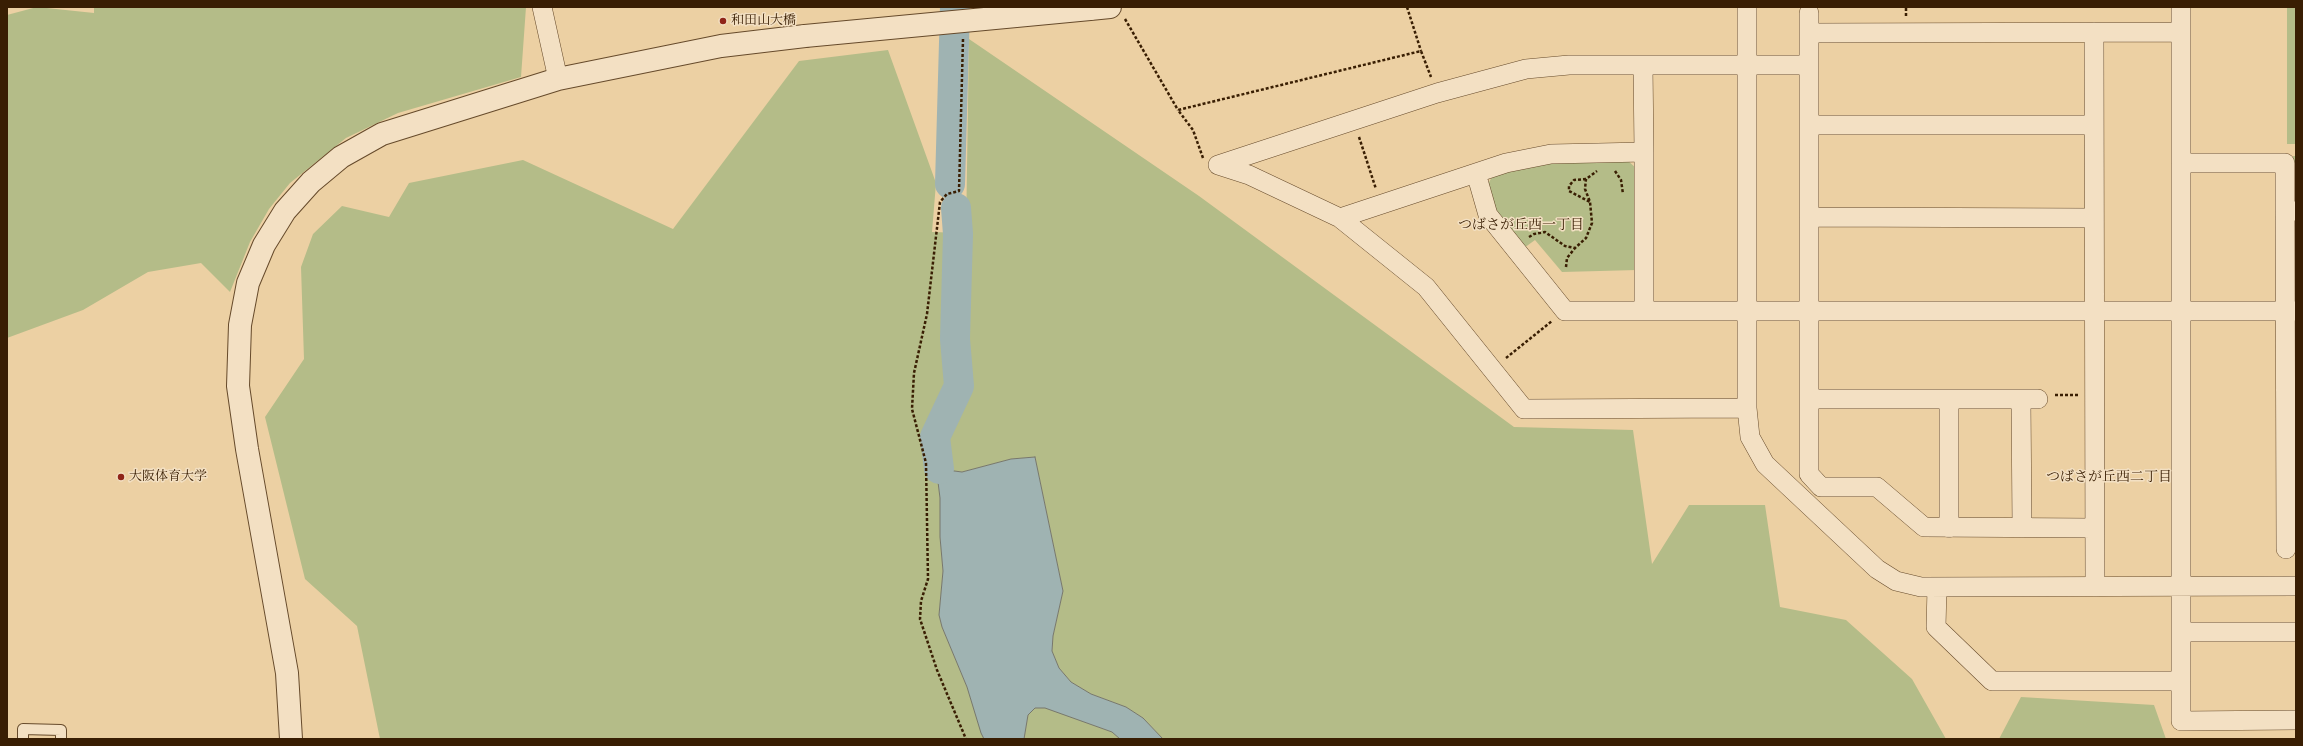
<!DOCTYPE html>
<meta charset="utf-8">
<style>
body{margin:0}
#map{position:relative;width:2303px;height:746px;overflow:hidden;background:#ecd0a3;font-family:"IM FELL Double Pica",serif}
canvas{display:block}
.frame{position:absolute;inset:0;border:8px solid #391e03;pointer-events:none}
</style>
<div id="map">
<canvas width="2303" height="746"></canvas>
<div class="frame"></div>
</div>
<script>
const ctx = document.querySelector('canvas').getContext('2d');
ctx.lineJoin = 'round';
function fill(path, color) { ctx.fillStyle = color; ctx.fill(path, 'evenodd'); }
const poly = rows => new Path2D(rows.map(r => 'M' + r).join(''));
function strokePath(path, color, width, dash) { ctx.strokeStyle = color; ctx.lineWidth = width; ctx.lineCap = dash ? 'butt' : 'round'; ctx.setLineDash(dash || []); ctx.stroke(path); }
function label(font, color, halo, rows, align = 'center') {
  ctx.font = font + ' "IM FELL Double Pica","Noto Serif JP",serif'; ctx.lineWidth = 3; ctx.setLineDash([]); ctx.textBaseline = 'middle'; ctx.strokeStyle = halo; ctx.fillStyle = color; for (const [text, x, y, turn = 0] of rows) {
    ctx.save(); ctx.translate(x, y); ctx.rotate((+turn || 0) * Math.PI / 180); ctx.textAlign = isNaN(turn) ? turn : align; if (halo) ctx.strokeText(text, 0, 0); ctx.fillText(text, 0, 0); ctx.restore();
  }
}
const green = poly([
 [37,7,94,13,94,7,526,7,521,77,398,113,346,138,290,183,269,209,250,242,230,292,201,263,148,272,83,310,7,338,7,15],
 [2287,7,2296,7,2296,144,2287,144],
 [969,39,1199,196,1514,427,1633,430,1652,564,1689,505,1765,505,1780,607,1846,620,1912,679,1946,739,1163,739,1143,718,1126,707,1091,694,1071,682,1059,668,1052,651,1053,636,1063,591,1035,457,1011,459,962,472,939,469,937,474,940,498,940,537,943,571,939,615,942,627,967,687,984,739,380,739,357,626,305,579,265,417,304,359,301,267,313,234,342,206,389,217,409,183,523,160,673,229,799,61,888,50,936,183,932,232,966,233],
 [2293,156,2296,156,2296,200,2292,197],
 [1627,160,1637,169,1637,270,1562,272,1535,240,1524,248,1497,215,1487,186,1493,175,1531,164],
 [2021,697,2154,705,2166,739,1999,739],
 [1035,708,1046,708,1112,732,1120,739,1024,739,1028,715]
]);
const water = poly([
 [1035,457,1063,591,1053,636,1052,651,1059,668,1071,682,1091,694,1126,707,1143,718,1163,739,1120,739,1112,732,1045,708,1035,708,1028,715,1024,739,984,739,981,733,967,687,942,627,939,615,943,571,940,537,940,498,937,474,939,469,962,472,1011,459,1035,457]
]);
const river = poly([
 [950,184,955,7],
 [939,469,935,437,959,386,955,339,958,234,956,208]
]);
const path = poly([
 [1407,7,1421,51],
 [1906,16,1906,7],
 [1125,19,1178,110],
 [963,39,959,191,947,194,940,202,927,314,914,373,912,409,926,463,928,579,921,601,920,619,937,670,966,739],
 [1359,137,1376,189],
 [1203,158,1193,130,1178,110,1421,51,1431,77],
 [1615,171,1621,180,1623,194],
 [1586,179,1574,180,1569,186,1569,191,1590,202],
 [1529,237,1534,234,1545,232,1565,246,1575,248,1586,238,1592,223,1590,202,1585,189,1586,179,1597,171],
 [1566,267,1567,258,1575,248],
 [1506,358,1552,321],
 [2055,395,2078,395]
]);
const service = poly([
 [23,739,23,729,61,730,61,739]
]);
const minor = poly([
 [542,7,558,79],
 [1747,7,1747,408,1750,437,1765,464,1877,569,1896,581,1921,587,2296,586],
 [2181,7,2181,721,2296,720],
 [1809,13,1809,474,1821,487,1877,487,1924,527,2094,528],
 [2094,32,2095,587],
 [1809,33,2181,32],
 [1643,65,1644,152,1551,154,1506,163,1340,218,1249,175,1218,165,1437,93,1526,69,1569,65,1809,65],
 [1809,125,2094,125],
 [2181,163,2285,163,2285,211,2296,211],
 [1476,173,1488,215,1565,311,1644,311,1644,152],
 [2285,211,2286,549],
 [1809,217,2094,218],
 [1340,218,1426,287,1524,409,1747,408],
 [1644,311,2296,311],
 [1809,399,2038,399],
 [1949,399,1949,528],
 [2021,399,2022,528],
 [1937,588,1936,627,1992,681,2181,681],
 [2181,632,2296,632]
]);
const tertiary = poly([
 [1090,9,1110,7],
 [291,739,287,673,247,449,238,386,240,325,248,283,264,245,285,211,311,182,341,157,382,134,558,79,721,46,805,36]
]);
const tertiaryBridge = poly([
 [805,36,1090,9]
]);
const markers = [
 [723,21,4,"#8f2418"],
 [121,477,4,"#8f2418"]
];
const poiNames = [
 ["和田山大橋",731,21],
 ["大阪体育大学",129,477]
];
const neighbourhoodNames = [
 ["つばさが丘西一丁目",1521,226],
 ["つばさが丘西二丁目",2109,478]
];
fill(green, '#b4bc88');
fill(water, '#9fb3b2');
strokePath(water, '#76776c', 1);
strokePath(river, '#9fb3b2', 30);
strokePath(service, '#664a2b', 12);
strokePath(minor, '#664a2b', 20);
strokePath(tertiary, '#664a2b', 24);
strokePath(path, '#391e03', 2.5, [3, 2]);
strokePath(service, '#f3e0c3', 10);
strokePath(minor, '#f3e0c3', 19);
strokePath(tertiary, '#f3e0c3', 22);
strokePath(tertiaryBridge, '#664a2b', 24, []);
strokePath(tertiaryBridge, '#f3e0c3', 22);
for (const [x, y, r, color] of markers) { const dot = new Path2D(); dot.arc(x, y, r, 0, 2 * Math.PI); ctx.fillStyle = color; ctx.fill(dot); strokePath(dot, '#f3e0c3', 1.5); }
label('13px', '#391e03', '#f3e0c3', poiNames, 'left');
label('14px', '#391e03', '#f3e0c3', neighbourhoodNames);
</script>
